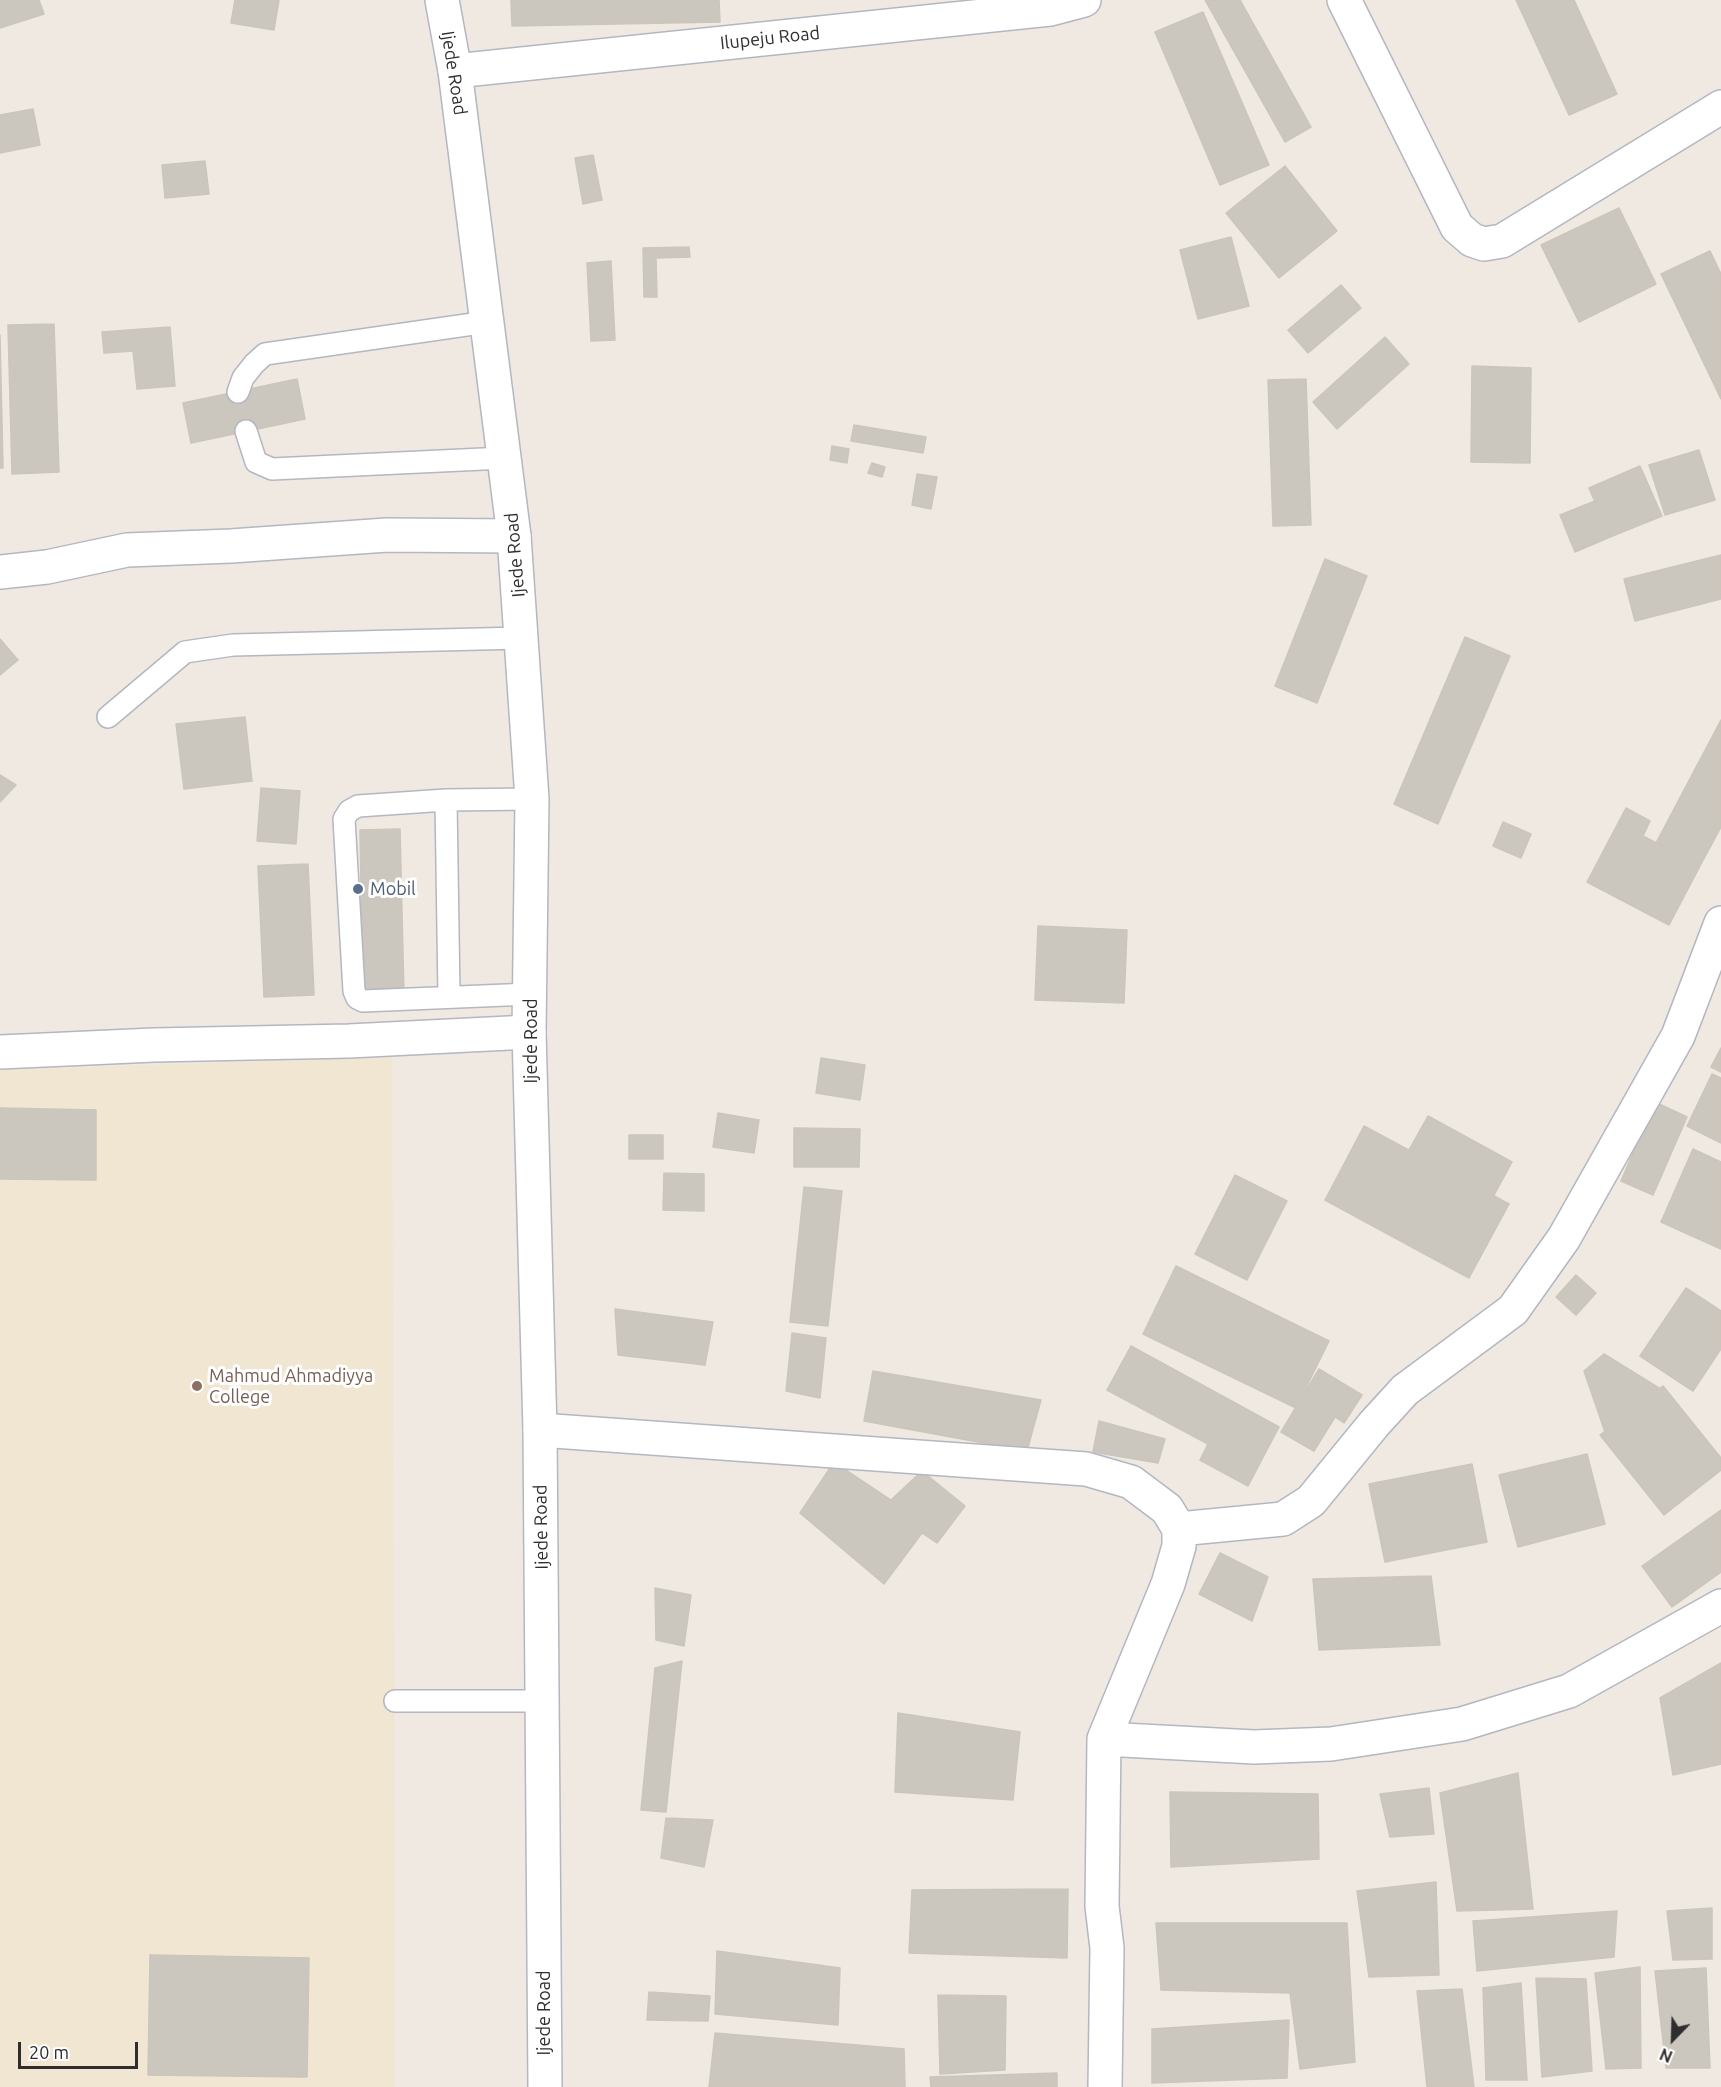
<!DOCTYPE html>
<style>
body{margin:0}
#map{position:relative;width:1721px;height:2087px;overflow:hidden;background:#efe9e1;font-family:Ubuntu,sans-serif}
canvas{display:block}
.north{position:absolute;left:1643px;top:2009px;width:60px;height:60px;-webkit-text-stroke:4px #fff;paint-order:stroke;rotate:203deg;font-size:16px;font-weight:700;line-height:24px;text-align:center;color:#2e2e2e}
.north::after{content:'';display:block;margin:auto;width:21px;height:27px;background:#2e2e2e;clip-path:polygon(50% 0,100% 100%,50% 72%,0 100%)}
.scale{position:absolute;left:18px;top:2042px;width:120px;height:27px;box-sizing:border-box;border:3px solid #2e2e2e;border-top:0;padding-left:8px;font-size:18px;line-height:21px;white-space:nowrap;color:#2e2e2e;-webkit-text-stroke:4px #fff;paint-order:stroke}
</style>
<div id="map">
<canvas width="1721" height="2087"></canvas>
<div class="north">N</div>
<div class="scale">20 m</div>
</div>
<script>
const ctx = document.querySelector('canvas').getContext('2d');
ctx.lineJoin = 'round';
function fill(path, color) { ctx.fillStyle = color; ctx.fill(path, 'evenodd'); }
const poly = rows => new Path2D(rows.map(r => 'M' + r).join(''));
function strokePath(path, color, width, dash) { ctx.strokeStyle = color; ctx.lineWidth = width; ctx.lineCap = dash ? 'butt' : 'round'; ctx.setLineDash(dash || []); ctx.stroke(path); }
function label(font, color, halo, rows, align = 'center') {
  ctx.font = font + ' Ubuntu,sans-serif'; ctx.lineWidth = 6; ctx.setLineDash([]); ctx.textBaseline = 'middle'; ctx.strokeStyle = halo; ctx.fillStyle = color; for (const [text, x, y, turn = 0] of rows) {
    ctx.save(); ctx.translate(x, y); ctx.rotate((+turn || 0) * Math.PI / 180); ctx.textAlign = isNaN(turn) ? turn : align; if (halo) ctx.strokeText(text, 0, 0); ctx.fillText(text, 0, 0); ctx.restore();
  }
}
const education = poly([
 [392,1057,395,2087,0,2087,0,1070]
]);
const building = poly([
 [0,0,39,0,44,14,0,28,0,0],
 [235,0,279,0,274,30,231,23,235,0],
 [511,0,719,0,720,22,512,26,511,0],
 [1205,0,1240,0,1311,127,1285,142,1205,0],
 [1516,0,1574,0,1617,94,1569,115,1516,0],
 [1203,12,1269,165,1220,185,1155,32,1203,12],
 [33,109,40,145,0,153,0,115,33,109],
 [593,155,602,200,583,204,575,158,593,155],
 [205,161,209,194,165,198,162,165,205,161],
 [1285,166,1337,231,1279,278,1226,213,1285,166],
 [1619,208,1656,284,1579,322,1541,245,1619,208],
 [1231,237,1249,306,1198,319,1180,250,1231,237],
 [689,247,690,257,656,258,657,297,644,297,643,248,689,247],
 [1710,251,1721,274,1721,399,1661,274,1710,251],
 [611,261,615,340,591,341,587,263,611,261],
 [1341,285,1361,308,1308,353,1288,330,1341,285],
 [54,324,59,472,12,474,8,325,54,324],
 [170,327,175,386,137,389,133,351,104,353,102,332,170,327],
 [0,335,3,468,0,468,0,335],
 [1385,337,1409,364,1337,429,1313,402,1385,337],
 [1472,366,1531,368,1530,463,1471,462,1472,366],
 [297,379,305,419,191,443,183,403,297,379],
 [1306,379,1311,525,1273,526,1268,380,1306,379],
 [854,425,926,437,923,453,851,441,854,425],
 [832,446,849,449,847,463,830,460,832,446],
 [1699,450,1715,500,1665,515,1649,465,1699,450],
 [872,463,885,467,882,477,868,473,872,463],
 [1640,466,1662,516,1610,537,1589,488,1640,466],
 [917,474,937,477,931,509,912,505,917,474],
 [1595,501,1610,537,1575,552,1560,515,1595,501],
 [1721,555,1721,599,1635,621,1624,579,1721,555],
 [1325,559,1367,576,1317,703,1275,686,1325,559],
 [1465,637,1510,656,1438,824,1394,804,1465,637],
 [0,639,18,660,0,675,0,639],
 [245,717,252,781,184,789,176,724,245,717],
 [1721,720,1721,827,1700,866,1656,843,1721,720],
 [0,775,16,785,0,802,0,775],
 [261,788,300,791,296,844,257,841,261,788],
 [1626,808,1650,821,1643,836,1700,866,1669,925,1587,882,1626,808],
 [1503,822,1531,834,1521,858,1493,846,1503,822],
 [400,829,404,996,363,996,360,830,400,829],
 [308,864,314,995,264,997,258,866,308,864],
 [1038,926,1127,930,1124,1003,1035,1000,1038,926],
 [1721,1048,1721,1072,1711,1067,1721,1048],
 [821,1058,865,1065,860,1100,816,1093,821,1058],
 [1712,1074,1721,1078,1721,1143,1687,1126,1712,1074],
 [1655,1102,1687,1117,1653,1195,1621,1181,1655,1102],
 [0,1108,96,1110,96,1180,0,1179,0,1108],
 [718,1113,759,1120,754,1153,713,1147,718,1113],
 [1428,1116,1512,1162,1493,1197,1409,1150,1428,1116],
 [1364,1126,1509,1204,1469,1278,1325,1200,1364,1126],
 [794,1128,860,1129,859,1167,794,1167,794,1128],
 [629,1135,663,1135,663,1159,629,1159,629,1135],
 [1693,1149,1721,1162,1721,1249,1661,1222,1693,1149],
 [664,1173,704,1174,704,1211,663,1210,664,1173],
 [1235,1175,1287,1201,1247,1280,1195,1254,1235,1175],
 [804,1187,842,1191,828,1326,790,1322,804,1187],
 [1176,1266,1329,1341,1296,1408,1143,1334,1176,1266],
 [1576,1275,1596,1293,1576,1315,1556,1297,1576,1275],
 [1686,1288,1721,1311,1721,1349,1693,1391,1640,1356,1686,1288],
 [615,1309,713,1322,705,1365,618,1355,615,1309],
 [792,1333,826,1338,820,1398,786,1391,792,1333],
 [1131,1346,1279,1427,1248,1486,1200,1460,1208,1444,1107,1390,1131,1346],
 [1604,1354,1659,1388,1605,1432,1584,1371,1604,1354],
 [1319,1369,1362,1395,1344,1423,1335,1417,1314,1451,1281,1432,1319,1369],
 [873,1371,1041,1400,1027,1451,864,1421,873,1371],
 [1663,1386,1721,1458,1721,1470,1664,1515,1600,1435,1663,1386],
 [1099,1421,1165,1439,1158,1463,1093,1452,1099,1421],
 [1587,1454,1605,1524,1518,1547,1499,1475,1587,1454],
 [834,1462,891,1500,922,1471,965,1506,937,1543,922,1533,884,1584,800,1513,834,1462],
 [1472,1464,1487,1542,1385,1562,1369,1484,1472,1464],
 [1721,1510,1721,1572,1672,1607,1642,1566,1721,1510],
 [1220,1553,1268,1577,1252,1621,1199,1594,1220,1553],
 [1431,1576,1440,1645,1319,1650,1313,1579,1431,1576],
 [655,1588,691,1595,684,1646,656,1640,655,1588],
 [682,1661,666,1812,641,1810,655,1668,682,1661],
 [1721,1663,1721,1764,1673,1775,1660,1698,1721,1663],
 [898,1713,1020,1732,1013,1800,895,1792,898,1713],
 [1518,1773,1533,1909,1457,1911,1440,1793,1518,1773],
 [1429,1788,1434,1834,1390,1837,1380,1794,1429,1788],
 [1170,1792,1318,1794,1319,1859,1171,1867,1170,1792],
 [666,1818,713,1820,704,1867,661,1858,666,1818],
 [1436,1882,1439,1975,1369,1977,1357,1891,1436,1882],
 [1068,1889,1067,1958,909,1953,912,1890,1068,1889],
 [1712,1908,1712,1959,1673,1960,1667,1911,1712,1908],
 [1617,1911,1614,1957,1477,1971,1473,1921,1617,1911],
 [1156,1923,1347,1923,1355,2062,1300,2069,1290,1993,1161,1990,1156,1923],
 [717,1951,840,1968,838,2025,715,2014,717,1951],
 [150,1955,309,1958,307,2077,148,2075,150,1955],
 [1640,1967,1641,2068,1606,2069,1595,1973,1640,1967],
 [1706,1968,1710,2068,1666,2068,1655,1971,1706,1968],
 [1536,1978,1586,1979,1592,2071,1542,2077,1536,1978],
 [1521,1983,1527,2080,1486,2080,1483,1988,1521,1983],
 [1462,1989,1474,2087,1427,2087,1417,1991,1462,1989],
 [649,1992,710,1996,708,2021,647,2020,649,1992],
 [938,1995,1006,1996,1005,2070,940,2074,938,1995],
 [1289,2020,1287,2078,1152,2083,1152,2029,1289,2020],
 [715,2033,904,2049,905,2087,709,2087,715,2033],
 [1057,2073,1057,2087,931,2087,930,2077,1057,2073]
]);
const service = poly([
 [238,392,243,378,254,364,265,354,487,322],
 [246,431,256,462,272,469,504,458],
 [108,717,185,652,233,645,521,638],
 [446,800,449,997],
 [530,994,363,1001,357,998,354,991,344,819,349,811,358,806,446,800,532,799],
 [395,1701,542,1701]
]);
const minor = poly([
 [1344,0,1457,227,1472,240,1484,244,1502,241,1721,107],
 [455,71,1050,9,1084,0],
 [0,572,47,567,127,550,231,546,387,535,514,536],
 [0,1052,154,1045,349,1041,529,1032],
 [540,1430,1086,1469,1131,1482,1167,1509,1179,1529,1179,1546,1168,1584,1104,1739,1102,1906,1107,1948,1105,2087],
 [1179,1529,1283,1519,1311,1501,1374,1424,1405,1390,1513,1310,1564,1238,1678,1036,1721,923],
 [1104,1739,1254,1747,1331,1744,1462,1724,1569,1691,1721,1606]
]);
const secondary = poly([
 [442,0,455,71,514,536,532,799,529,1032,540,1430,545,2087]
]);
const markers = [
 [358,889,6,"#5c6f8a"],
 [197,1386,6,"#8d6e63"]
];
const streetNames = [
 ["Ilupeju Road",770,38,-6],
 ["Ijede Road",454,73,81],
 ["Ijede Road",515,555,-95],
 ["Ijede Road",531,1041,-90],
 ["Ijede Road",541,1527,-91],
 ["Ijede Road",544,2013,-90]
];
const serviceNames = [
 ["Mobil",370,889]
];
const educationNames = [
 ["Mahmud Ahmadiyya",209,1376],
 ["College",209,1397]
];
fill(education, '#f0e6d1');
fill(building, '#cbc7bf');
strokePath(building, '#cbc5ba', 1.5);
strokePath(service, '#b4b7c1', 24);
strokePath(minor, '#b4b7c1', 36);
strokePath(secondary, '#b4b7c1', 36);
strokePath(service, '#fff', 21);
strokePath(minor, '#fff', 33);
strokePath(secondary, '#fff', 33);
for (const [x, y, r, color] of markers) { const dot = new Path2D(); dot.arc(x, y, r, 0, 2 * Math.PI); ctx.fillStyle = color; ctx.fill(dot); strokePath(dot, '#fff', 2); }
label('18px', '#2e2e2e', '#fff', streetNames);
label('18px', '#4e5e75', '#fff', serviceNames, 'left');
label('18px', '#785e54', '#fff', educationNames, 'left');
</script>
